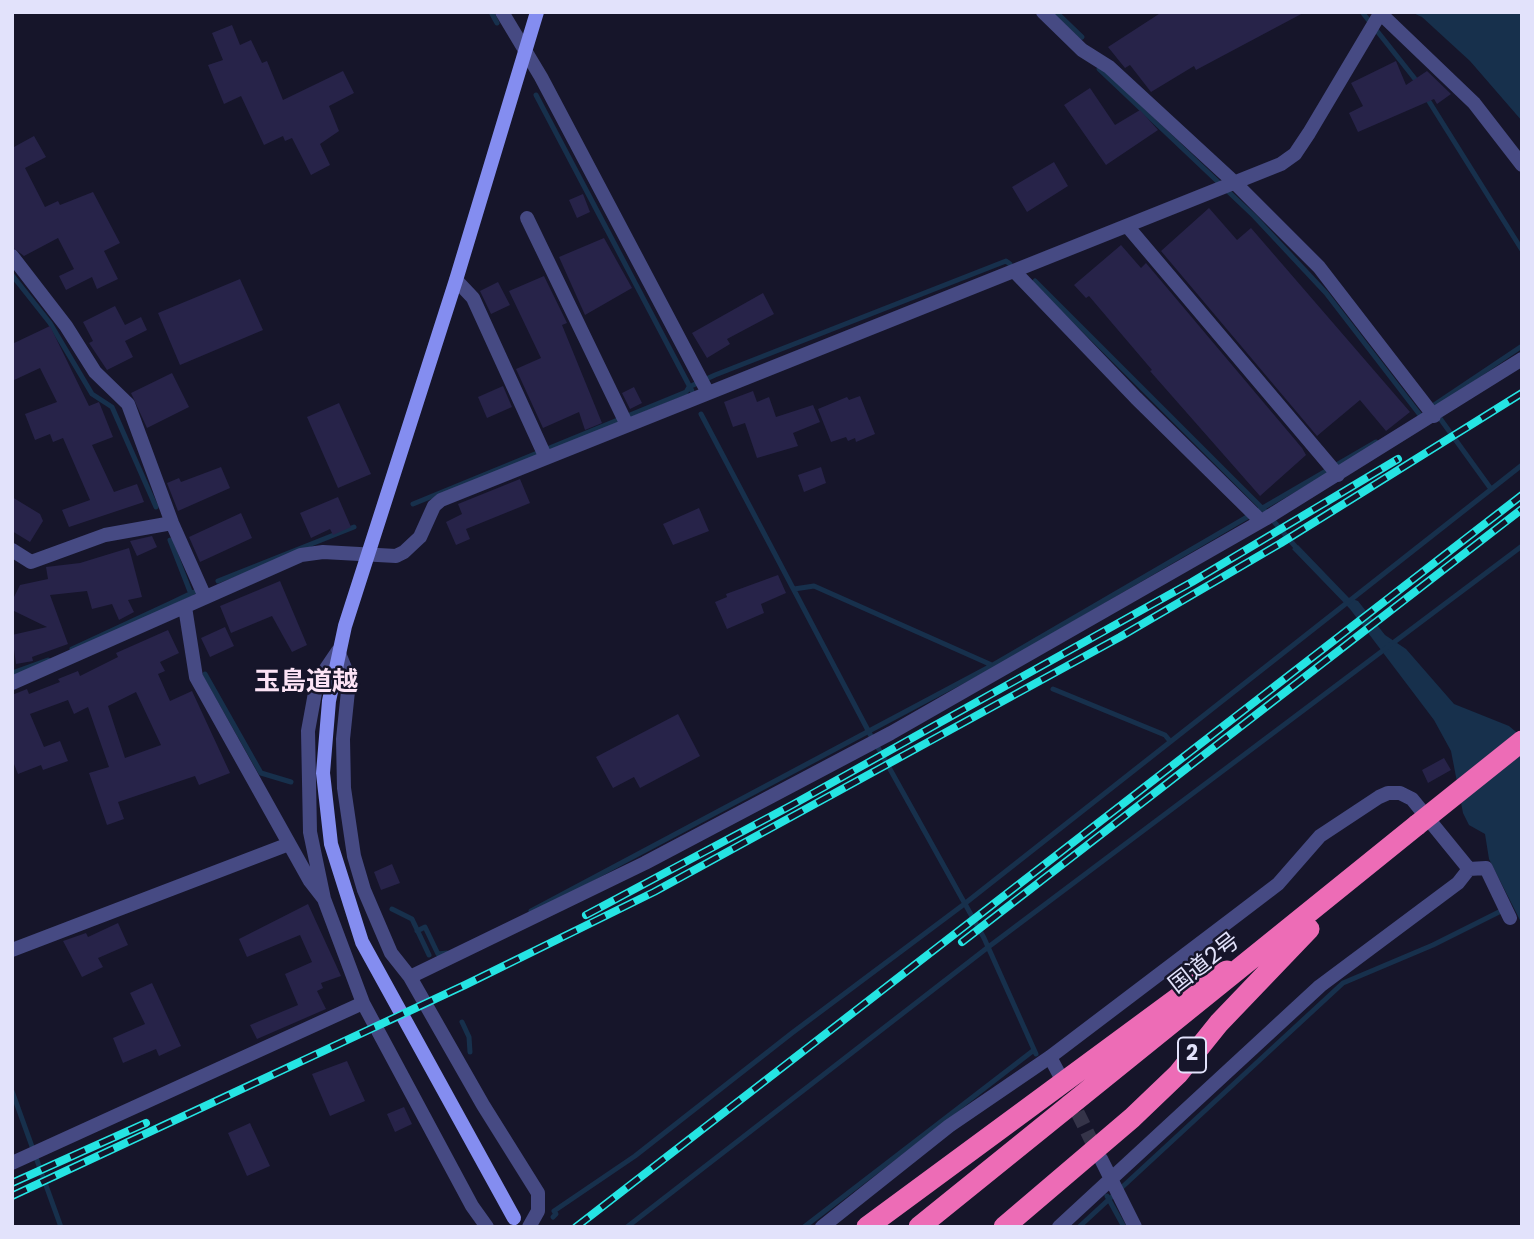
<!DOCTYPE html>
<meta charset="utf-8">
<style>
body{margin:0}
#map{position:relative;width:1534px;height:1239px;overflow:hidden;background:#16152a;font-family:Poppins,sans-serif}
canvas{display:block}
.frame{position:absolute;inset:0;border:14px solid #e2e2fb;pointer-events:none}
</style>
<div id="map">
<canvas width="1534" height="1239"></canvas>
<div class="frame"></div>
</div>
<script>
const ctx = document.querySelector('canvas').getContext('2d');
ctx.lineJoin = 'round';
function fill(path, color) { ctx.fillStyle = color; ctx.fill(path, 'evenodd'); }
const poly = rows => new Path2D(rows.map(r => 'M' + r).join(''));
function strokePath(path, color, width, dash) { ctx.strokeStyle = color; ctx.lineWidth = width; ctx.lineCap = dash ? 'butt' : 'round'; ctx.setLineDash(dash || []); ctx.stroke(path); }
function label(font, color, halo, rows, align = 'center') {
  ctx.font = font + ' Poppins,"Noto Sans JP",sans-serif'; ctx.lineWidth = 5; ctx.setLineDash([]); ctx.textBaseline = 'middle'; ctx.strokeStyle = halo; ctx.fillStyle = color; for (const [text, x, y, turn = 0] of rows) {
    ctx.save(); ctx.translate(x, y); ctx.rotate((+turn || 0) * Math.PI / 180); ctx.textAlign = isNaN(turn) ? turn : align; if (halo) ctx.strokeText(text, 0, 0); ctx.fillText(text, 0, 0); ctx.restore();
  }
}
const water = poly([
 [1411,12,1522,12,1522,121,1470,61,1422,17],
 [1298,545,1349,598,1358,601,1385,635,1406,649,1454,704,1509,726,1522,737,1522,924,1489,859,1485,834,1469,825,1463,813,1451,751,1434,720,1350,609,1292,549]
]);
const stream = poly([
 [491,12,497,23],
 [1056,12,1082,37],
 [1362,12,1419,84],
 [1099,69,1254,216,1326,293,1420,415],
 [536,95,692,391],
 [1425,95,1522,250],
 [12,275,50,323,92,394,112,407,156,507],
 [1035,281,1264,510,1300,552],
 [1428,409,1522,346],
 [701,414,871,736],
 [1439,417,1491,489],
 [413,504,686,392,689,387,715,375,1006,261,1010,264],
 [170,540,191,594],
 [218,581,354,527],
 [794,589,814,586,994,666],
 [173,606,171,603,194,592],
 [72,649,171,603],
 [12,673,48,660],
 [205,674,261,773,291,782],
 [1053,689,1165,735,1170,741],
 [876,744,984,938,1036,1054],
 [392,909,412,919,429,955],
 [531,911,993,665,1376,442],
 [417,931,425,927,438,954,447,953],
 [462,1022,469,1037,470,1052],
 [12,1091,61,1227],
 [1107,1196,1124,1227],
 [553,1217,556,1214,554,1211,635,1156,792,1033,963,905,1522,465],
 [627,1227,987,948,1522,546],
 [804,1227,1034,1050],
 [1079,1227,1343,983,1433,945,1503,910]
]);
const building = poly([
 [1162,12,1305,12,1196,70,1194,66,1151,92,1130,65,1125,68,1108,47],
 [232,25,240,45,251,40,262,63,267,61,283,100,343,71,354,93,329,106,339,131,320,144,330,165,311,175,292,138,285,141,283,136,264,145,241,96,224,104,208,65,223,60,212,33],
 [1396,61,1406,85,1427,71,1451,94,1437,104,1434,99,1358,132,1349,113,1363,106,1351,83],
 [1090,88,1115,125,1140,110,1158,130,1106,165,1064,105],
 [34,136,46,157,25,168,45,207,58,201,60,205,93,192,120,243,104,251,118,279,97,289,92,277,66,290,59,276,74,269,58,238,24,256,12,247,12,144,14,147],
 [1054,162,1068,186,1027,212,1012,187],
 [583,194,590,212,577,218,569,200],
 [1209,208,1237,240,1251,228,1410,412,1386,431,1360,400,1317,436,1161,251],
 [604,238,632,288,585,315,559,257],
 [1121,245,1141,268,1146,263,1302,448,1306,455,1260,496,1150,371,1152,370,1089,296,1086,298,1074,285],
 [544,276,567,323,562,325,602,423,585,430,579,412,543,428,516,369,541,358,509,291],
 [240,279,263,330,180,365,158,313],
 [498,282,510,305,491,314,480,291],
 [763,293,774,314,727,339,730,344,707,358,692,333],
 [115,306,125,325,141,317,147,330,125,341,133,357,107,370,89,343,93,341,83,322],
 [50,326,89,406,99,402,113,437,92,445,114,492,137,484,144,502,69,527,62,510,90,500,63,438,53,442,50,434,35,440,25,414,57,402,40,368,12,381,12,344],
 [172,373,189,407,147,428,131,393],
 [503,386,512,407,487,418,478,397],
 [634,387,642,403,630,409,622,393],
 [753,391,757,402,769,397,776,417,813,405,820,422,793,433,798,446,757,458,745,423,733,427,724,402],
 [860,396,875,434,856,442,855,438,848,441,846,437,831,442,818,409,847,397,849,400],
 [339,403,371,474,338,488,307,417],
 [221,467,230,488,178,511,167,483,179,478,181,482],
 [821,467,826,483,804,492,798,475],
 [520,479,530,503,466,529,470,539,456,545,446,522,462,514,458,504],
 [12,497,40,514,43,521,30,542,12,531],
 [338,497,351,527,333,535,330,529,311,538,300,513],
 [699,508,709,531,673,545,663,524],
 [241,513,252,538,200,562,189,537],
 [152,536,157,547,137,556,130,541],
 [129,548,142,597,128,600,134,612,119,620,112,604,92,609,87,591,50,595,68,644,32,657,33,661,16,664,12,635,47,627,12,610,12,601,20,585,48,579,46,567,80,563],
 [778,575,786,593,761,604,764,613,727,629,715,602,727,597,726,594],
 [280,581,307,645,292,652,272,616,231,633,220,606],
 [225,627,234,646,210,657,201,638],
 [168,630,179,653,160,662,165,671,158,674,170,701,192,691,230,773,199,785,195,776,118,802,124,819,107,825,89,773,109,767,88,707,74,714,68,700,30,714,44,747,60,741,68,761,43,770,41,765,18,774,12,759,12,695,27,689,29,694,60,682,58,679,78,671,80,676,118,657,116,653],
 [136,692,161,745,125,758,108,706],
 [678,714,700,756,640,788,634,777,613,788,596,757],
 [1444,758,1451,770,1428,783,1422,770],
 [392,864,400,883,381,890,374,872],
 [308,904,341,976,321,983,323,988,317,991,326,1009,257,1039,250,1025,298,1005,285,974,312,962,300,935,247,957,239,939],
 [118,923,128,945,98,958,103,967,82,977,63,941,86,933,88,937],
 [152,983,181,1046,159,1056,156,1049,123,1063,113,1038,145,1024,130,993],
 [347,1061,365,1101,330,1116,312,1074],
 [404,1107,412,1124,395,1132,387,1114],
 [250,1123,270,1166,247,1176,228,1133]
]);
const streetTunnel = poly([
 [1059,1075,1098,1154]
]);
const street = poly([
 [502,12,541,77,707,391],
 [1043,12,1082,50,1109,67,1236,184,1319,267,1434,416],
 [1379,12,1474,103,1522,165],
 [527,218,627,425],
 [1128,227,1338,475],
 [12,256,66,326,95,372,128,404,172,523,205,597],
 [1014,271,1136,398,1261,521],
 [456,280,473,298,546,458],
 [12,550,31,562,105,535,172,523],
 [185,607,196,677,310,881,324,899,363,1003,472,1206,487,1227],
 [12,683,301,555,323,552,396,556,404,552,420,537,434,506,441,500,1281,164,1295,154,1309,133,1381,12],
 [324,899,310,832,308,731,317,682,338,651,347,673,348,691,343,739,344,788,354,856,364,890,391,953,410,977,483,1105,538,1193,538,1211,529,1227],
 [12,950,289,844],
 [410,977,645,863,891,733,1265,519,1522,359],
 [1050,1057,1059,1074],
 [1101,1159,1135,1227],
 [12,1163,363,1003],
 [822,1227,949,1126,1050,1057,1236,916,1278,884,1320,836,1379,797,1388,793,1400,793,1412,799,1469,869],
 [1059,1227,1320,986,1458,883,1469,869,1486,868,1510,918]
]);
const secondary = poly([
 [514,1218,362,942,331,844,323,773,329,701,345,626,456,280,537,12]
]);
const highway = poly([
 [867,1227,1198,983,1227,971],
 [919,1227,1417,825],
 [1004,1227,1132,1118,1178,1074,1219,1023,1309,929]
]);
const rail = poly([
 [586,915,792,805,1192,582,1398,459],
 [962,942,1522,509],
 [12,1183,146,1123],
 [12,1196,465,985,654,892,1120,637,1281,543,1522,393],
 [576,1227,1522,495]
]);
const highwayBridge = poly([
 [1417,825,1522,741]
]);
const shields = [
 [1192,1055,28]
];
const shieldNames = [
 ["2",1192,1055]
];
const streetNames = [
 ["国道2号",1205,964,-38]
];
const quarterNames = [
 ["玉島道越",306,683]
];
fill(water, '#17304c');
strokePath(stream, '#17304c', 5);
fill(building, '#272349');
strokePath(streetTunnel, '#353449', 14, [14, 7]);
strokePath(street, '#464a83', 14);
strokePath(secondary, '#848df0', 14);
strokePath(highway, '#ed6cb6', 21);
strokePath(rail, '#25e4e3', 8);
strokePath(rail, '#16152a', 5, [16]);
strokePath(highwayBridge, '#ed6cb6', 21);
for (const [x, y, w] of shields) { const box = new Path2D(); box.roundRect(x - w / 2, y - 17.5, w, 35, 5); ctx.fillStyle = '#16152a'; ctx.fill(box); strokePath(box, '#e2e2fb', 2); }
label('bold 21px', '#e2e2fb', null, shieldNames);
label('23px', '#e2e2fb', '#16152a', streetNames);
label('bold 26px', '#fce3f5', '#16152a', quarterNames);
</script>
